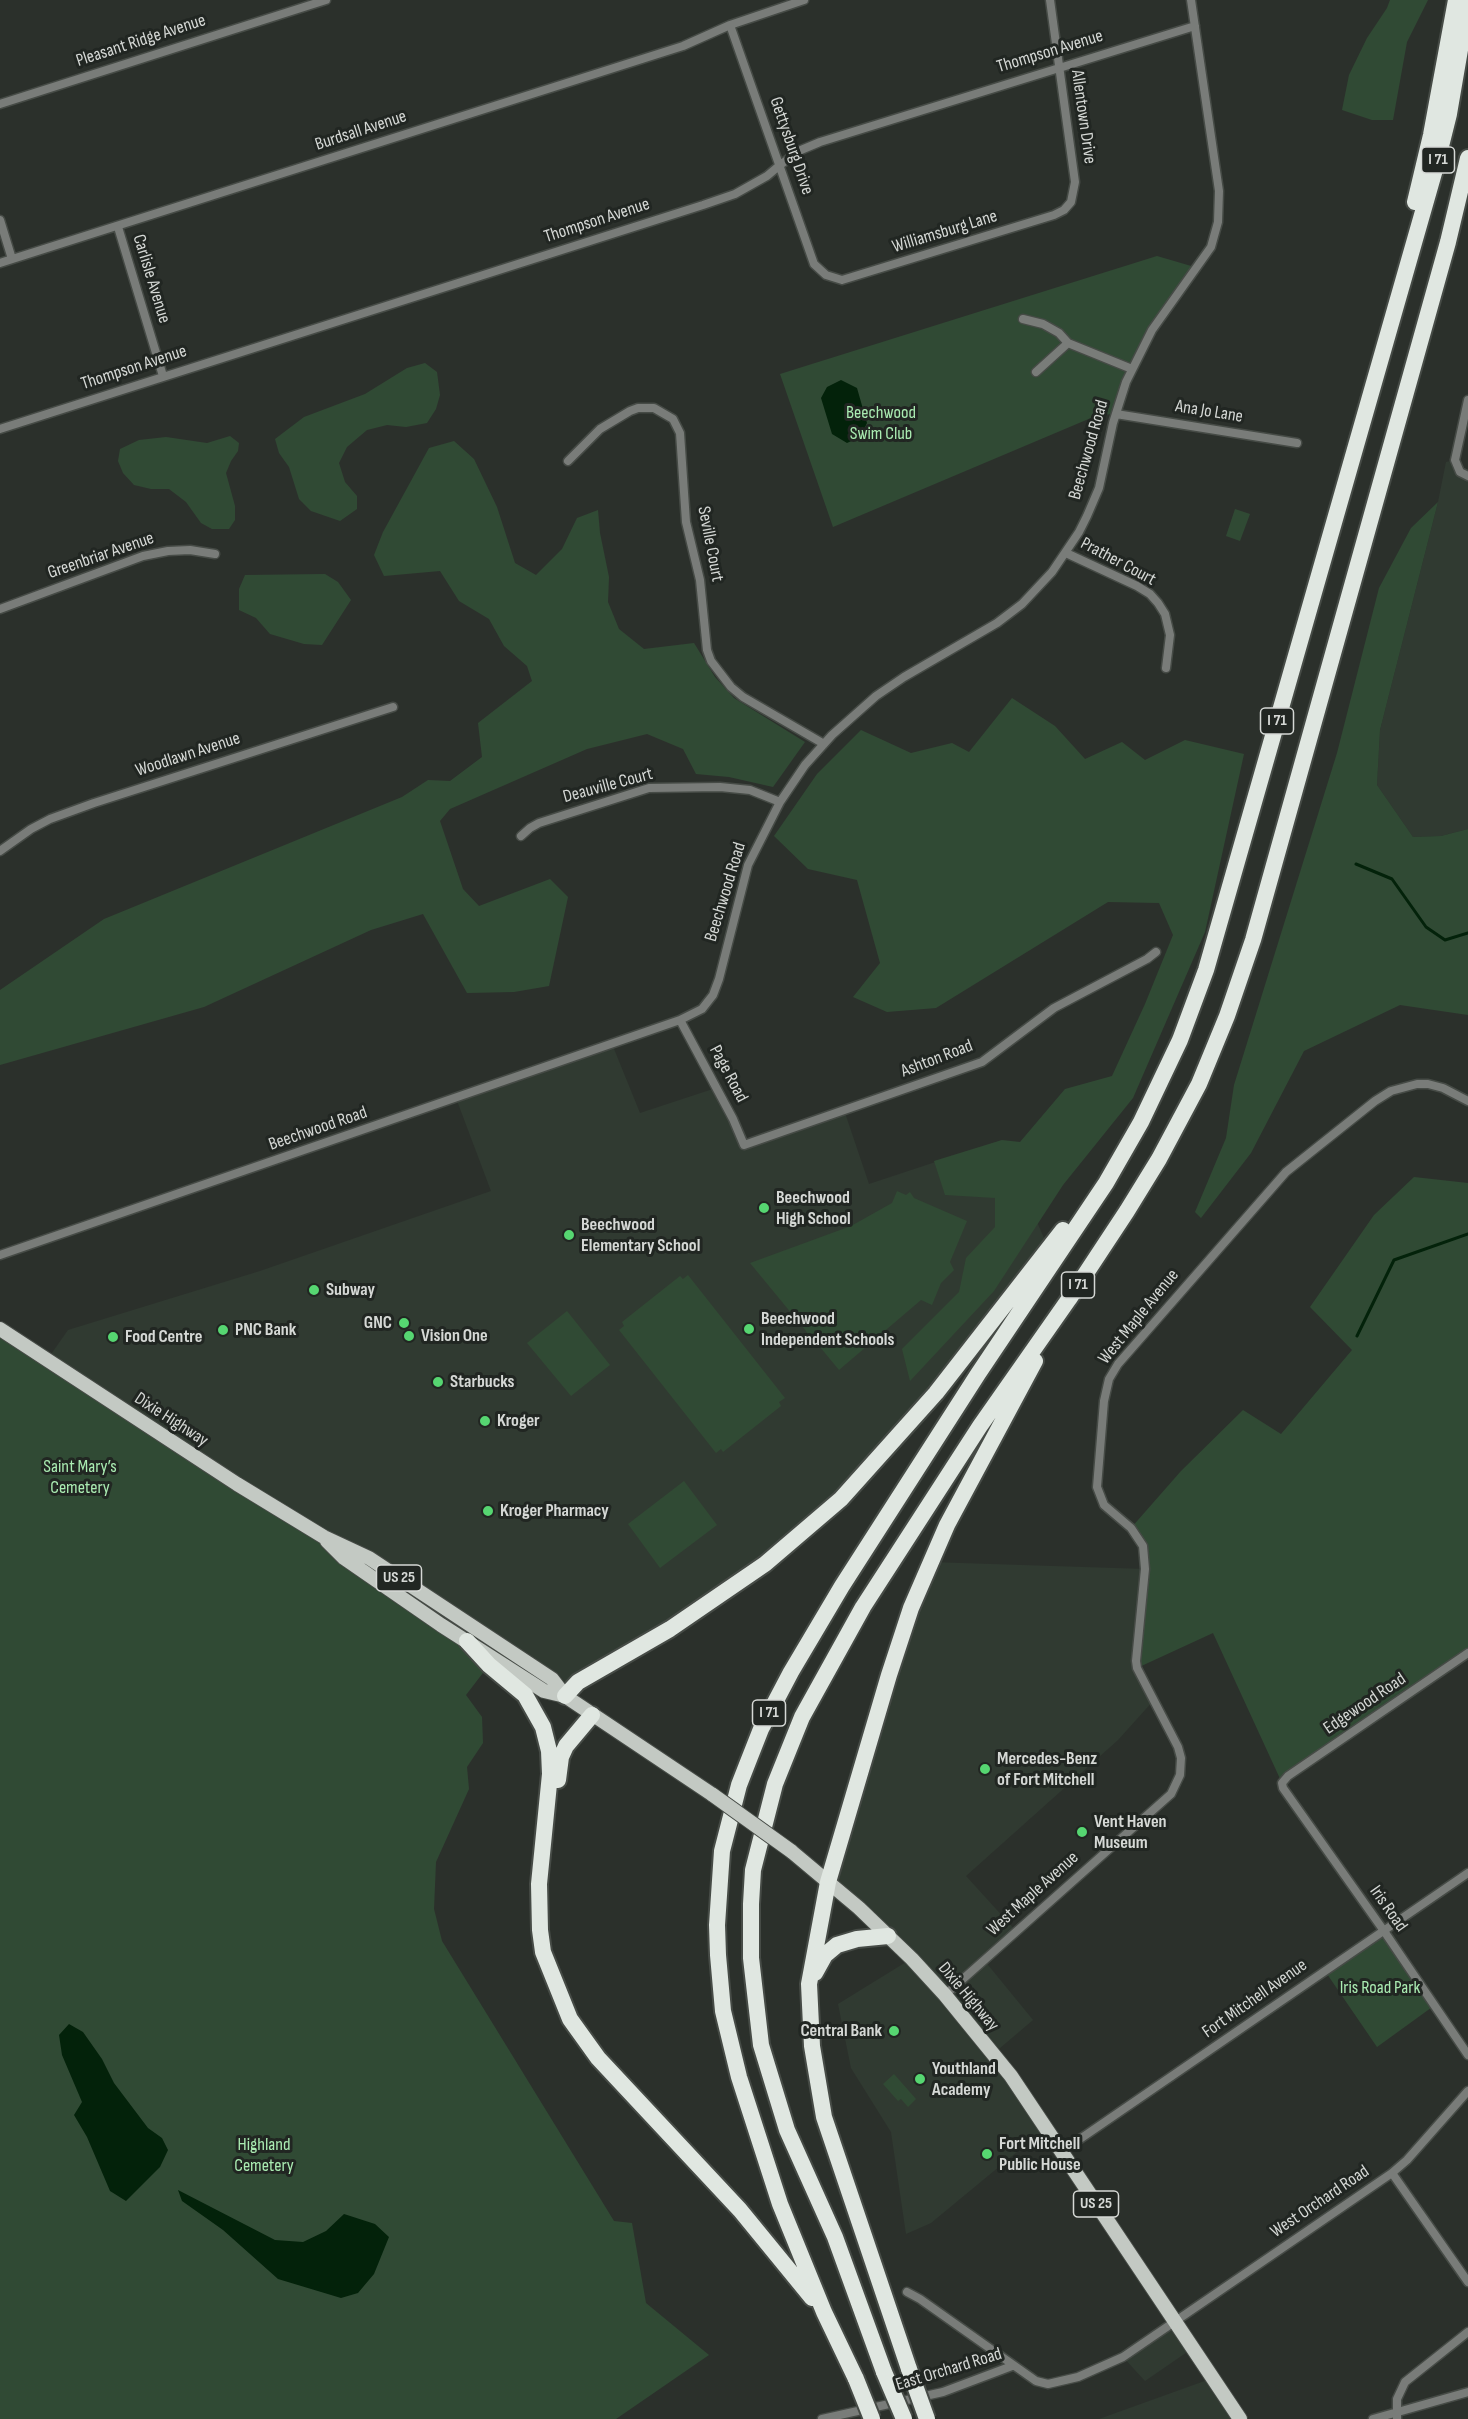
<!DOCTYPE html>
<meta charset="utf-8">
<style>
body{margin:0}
canvas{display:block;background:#2b302b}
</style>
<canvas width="1468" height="2419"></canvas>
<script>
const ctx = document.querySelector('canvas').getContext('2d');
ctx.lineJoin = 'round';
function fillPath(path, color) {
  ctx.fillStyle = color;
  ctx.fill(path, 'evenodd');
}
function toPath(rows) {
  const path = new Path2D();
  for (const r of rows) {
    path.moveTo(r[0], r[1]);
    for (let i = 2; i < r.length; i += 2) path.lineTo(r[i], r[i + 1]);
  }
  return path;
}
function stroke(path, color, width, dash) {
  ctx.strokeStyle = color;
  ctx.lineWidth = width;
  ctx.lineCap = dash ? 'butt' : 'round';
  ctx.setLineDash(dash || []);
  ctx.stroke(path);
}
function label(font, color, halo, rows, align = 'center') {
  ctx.font = font + ' "Sofia Sans Condensed",sans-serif';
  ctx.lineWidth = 6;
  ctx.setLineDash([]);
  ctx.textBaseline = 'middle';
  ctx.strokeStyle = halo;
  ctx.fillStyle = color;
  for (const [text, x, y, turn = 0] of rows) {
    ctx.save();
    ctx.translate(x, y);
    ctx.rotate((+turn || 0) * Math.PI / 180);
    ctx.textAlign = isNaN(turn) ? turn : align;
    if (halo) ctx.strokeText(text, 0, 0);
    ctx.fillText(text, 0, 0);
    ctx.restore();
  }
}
fillPath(toPath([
 [1455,460,1468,476,1468,829,1441,836,1413,837,1377,785,1380,730,1438,502,1446,462],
 [612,1044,640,1113,716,1088,744,1145,844,1110,869,1184,1002,1140,1049,1250,936,1393,765,1564,578,1682,544,1691,47,1360,68,1330,260,1271,491,1191,456,1098],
 [929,1562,1145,1569,1136,1661,1154,1700,1118,1740,966,1876,1016,1931,984,1960,1033,2020,993,2054,1046,2128,931,2223,906,2234,891,2132,851,2068,838,2004,911,1959,828,1882],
 [1175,2322,1193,2348,1145,2381,1123,2357],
 [1213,2378,1240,2419,1099,2419]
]), '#303a31');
fillPath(toPath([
 [1390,0,1428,0,1407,42,1393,120,1372,120,1342,110,1349,75,1367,38,1387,8],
 [1157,256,1198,268,1152,330,1116,414,1098,415,833,527,780,374],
 [425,363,437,372,440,395,436,409,427,423,406,427,387,425,367,430,347,447,339,463,345,482,357,496,357,509,340,521,311,511,299,499,289,467,279,453,275,439,304,417,365,394,407,368],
 [230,436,239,443,238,451,231,461,226,473,235,506,235,520,229,529,212,529,201,523,186,502,169,489,151,489,134,485,123,473,118,461,120,449,139,440,166,437,207,443],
 [454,441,474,459,497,507,515,563,536,575,562,549,577,518,598,510,600,533,609,577,608,602,619,629,644,649,694,643,715,677,734,698,805,742,773,787,729,777,696,774,683,749,647,734,587,749,450,809,440,821,463,889,479,906,550,879,568,897,549,986,514,992,467,993,423,914,371,930,204,1007,0,1065,0,990,104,919,402,797,428,780,450,781,482,757,478,723,532,681,527,666,504,646,489,619,459,601,440,571,384,576,374,555,383,532,429,448],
 [1438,502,1380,730,1377,785,1413,837,1441,836,1468,829,1468,1015,1400,1005,1304,1051,1251,1153,1201,1218,1195,1212,1226,1138,1234,1085,1337,753,1379,588,1411,528],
 [1235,509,1250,514,1240,541,1226,536],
 [325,574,338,582,351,600,322,645,304,644,270,634,256,618,239,610,239,589,245,575],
 [1012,698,1055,726,1085,759,1122,742,1145,760,1185,740,1244,754,1205,932,1133,1098,1063,1185,994,1291,910,1381,902,1349,959,1292,966,1258,995,1227,995,1198,945,1195,934,1161,1002,1140,1020,1142,1065,1089,1112,1076,1145,1004,1173,935,1159,903,1108,902,936,1008,887,1012,853,997,880,963,857,880,808,869,774,836,817,774,861,730,911,753,952,743,969,752],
 [1414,1177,1468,1183,1468,1653,1282,1783,1213,1633,1137,1668,1145,1554,1131,1528,1181,1471,1243,1410,1281,1434,1352,1350,1310,1307,1374,1215],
 [897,1191,906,1195,910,1192,914,1198,967,1221,950,1262,954,1270,941,1283,932,1305,921,1300,839,1370,820,1347,816,1348,806,1331,750,1263,851,1226,892,1203],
 [688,1275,785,1398,779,1402,781,1406,723,1452,721,1449,716,1453,619,1330,624,1326,622,1322,680,1276,683,1279],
 [567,1311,610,1365,571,1396,527,1343],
 [0,1329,324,1537,489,1665,466,1695,482,1717,483,1743,467,1767,469,1789,436,1862,434,1909,442,1941,614,2221,632,2223,646,2303,709,2355,616,2419,0,2419],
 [684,1481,717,1525,660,1568,628,1524],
 [1384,1931,1435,2005,1377,2047,1325,1971],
 [894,2074,916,2099,908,2107,901,2099,898,2101,883,2084]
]), '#304a34');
fillPath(toPath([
 [841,380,857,388,867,423,860,437,847,443,832,434,821,398,827,387],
 [69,2024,83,2032,102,2059,114,2083,148,2128,162,2138,168,2150,160,2167,126,2201,110,2191,87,2137,74,2115,82,2102,62,2055,59,2035],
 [178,2190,275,2240,303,2242,326,2231,344,2214,375,2224,389,2237,374,2274,358,2293,341,2298,278,2279,223,2230,182,2201]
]), '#03220a');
stroke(toPath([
 [1356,864,1392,879,1426,927,1445,940,1468,933],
 [1357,1336,1394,1260,1468,1234]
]), '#03220a', 3);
const minor = toPath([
 [730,25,814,264,826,275,842,280,1054,215,1064,210,1071,202,1075,182,1050,0],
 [0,104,326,0],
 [0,220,12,259],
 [118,227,163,376],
 [0,263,683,46,730,25,804,0],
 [1023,319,1043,324,1059,333,1068,343],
 [1036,372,1068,343,1132,369],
 [1468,400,1455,460,1460,472,1468,476],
 [1116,414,1297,443],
 [0,429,703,205,735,194,767,176,780,165,801,150,820,142,1195,26],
 [568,461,600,429,630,411,638,408,654,408,673,419,680,433,686,522,700,580,707,650,711,661,731,687,743,697,824,744],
 [1066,553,1137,586,1150,594,1158,603,1165,614,1170,635,1166,668],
 [0,609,143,556,168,551,190,550,215,554],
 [521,836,530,828,539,823,649,788,720,787,750,790,780,802],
 [0,851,31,829,50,819,94,803,393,707],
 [680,1020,733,1119,744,1145,982,1062,1054,1008,1147,959,1156,952],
 [0,1255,680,1020,702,1009,713,995,719,979,748,865,780,802,805,765,832,735,876,696,904,677,997,623,1022,604,1052,572,1079,532,1087,516,1099,488,1113,423,1126,382,1152,330,1211,247,1218,222,1219,191,1191,0],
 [1468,1653,1288,1776,1282,1783,1283,1788,1384,1931,1468,2055],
 [945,1995,1171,1794,1180,1775,1181,1758,1178,1747,1137,1668,1136,1661,1145,1569,1143,1546,1131,1528,1104,1505,1097,1487,1104,1401,1109,1379,1118,1364,1286,1172,1375,1101,1391,1091,1417,1084,1428,1084,1443,1088,1468,1101],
 [1061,2152,1468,1873],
 [1392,2173,1468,2282],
 [907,2292,920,2299,1036,2381,1048,2384,1078,2377,1123,2357,1392,2173,1407,2160,1468,2091],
 [822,2419,943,2392,1012,2366],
 [1373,2419,1468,2392],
 [1397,2419,1397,2399,1405,2382,1468,2332]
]);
const primary = toPath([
 [0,1329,237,1484,324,1537,369,1558,552,1679,565,1696,713,1795],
 [327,1541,344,1558,441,1625,544,1691,565,1696],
 [791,1851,859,1908,912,1959,945,1995,1011,2076,1240,2419]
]);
const motorway = toPath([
 [1415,202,1431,135,1456,0],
 [467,1641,489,1665,525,1695,543,1727,549,1751,550,1774,539,1884,540,1930,543,1952,570,2019,598,2058,740,2210,812,2298],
 [565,1696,578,1682,670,1629,765,1564,841,1499,936,1393,1063,1230],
 [558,1780,561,1757,566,1746,592,1715],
 [815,1973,825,1955,837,1945,857,1939,888,1936],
 [909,2369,824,2117,812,2046,809,1984,828,1882,889,1675,911,1608,947,1525,1035,1361],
 [884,2372,835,2237,787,2130,761,2045,751,1958,751,1904,753,1870,775,1784,802,1717,863,1607,980,1426,1069,1299,1127,1211,1159,1159,1199,1084,1227,1016,1253,940,1448,242,1468,158],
 [856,2379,824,2312,780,2204,739,2077,723,2011,718,1955,717,1925,722,1851,739,1785,748,1762,761,1729,791,1672,842,1586,978,1374,1106,1183,1141,1122,1180,1040,1206,970,1436,166,1449,114,1468,3]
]);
stroke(minor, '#464b46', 11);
stroke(primary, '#464b46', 16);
stroke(motorway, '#464b46', 20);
stroke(minor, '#797c79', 8);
stroke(primary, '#c3c9c3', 14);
stroke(motorway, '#e0e7e1', 16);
const primaryBridge = toPath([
 [713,1795,791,1851]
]);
const motorwayBridge = toPath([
 [909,2369,927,2419],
 [884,2372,904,2419],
 [856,2379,872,2419]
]);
stroke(primaryBridge, '#464b46', 16, []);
stroke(motorwayBridge, '#464b46', 20, []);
stroke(primaryBridge, '#c3c9c3', 14);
stroke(motorwayBridge, '#e0e7e1', 16);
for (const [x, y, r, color] of [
 [764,1208,6,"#56d671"],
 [569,1235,6,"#56d671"],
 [314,1290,6,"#56d671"],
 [404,1323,6,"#56d671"],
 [749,1329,6,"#56d671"],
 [223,1330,6,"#56d671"],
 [409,1336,6,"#56d671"],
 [113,1337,6,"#56d671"],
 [438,1382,6,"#56d671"],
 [485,1421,6,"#56d671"],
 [488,1511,6,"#56d671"],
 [985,1769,6,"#56d671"],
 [1082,1832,6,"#56d671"],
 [894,2031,6,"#56d671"],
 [920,2079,6,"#56d671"],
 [987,2154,6,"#56d671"]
]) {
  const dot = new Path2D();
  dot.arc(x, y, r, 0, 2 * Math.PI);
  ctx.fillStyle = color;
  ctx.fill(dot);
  stroke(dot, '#212622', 2);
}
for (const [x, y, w] of [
 [1438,160,33],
 [1277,721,33],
 [1078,1285,33],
 [399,1578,45],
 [769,1713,33],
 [1096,2204,45]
]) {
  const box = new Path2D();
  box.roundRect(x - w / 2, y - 13, w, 26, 4.5);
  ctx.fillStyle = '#212622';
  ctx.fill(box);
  stroke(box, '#d5d8d5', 1.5);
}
label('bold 16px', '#d5d8d5', null, [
 ["I 71",1438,160],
 ["I 71",1277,721],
 ["I 71",1078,1285],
 ["US 25",399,1578],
 ["I 71",769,1713],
 ["US 25",1096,2204]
]);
label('18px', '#d5d8d5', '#212622', [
 ["Pleasant Ridge Avenue",141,41,-18],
 ["Thompson Avenue",1050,52,-17],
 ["Allentown Drive",1083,117,82],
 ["Burdsall Avenue",361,131,-18],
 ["Gettysburg Drive",791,146,71],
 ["Thompson Avenue",597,221,-18],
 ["Williamsburg Lane",945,232,-17],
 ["Carlisle Avenue",151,279,73],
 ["Thompson Avenue",134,368,-18],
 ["Ana Jo Lane",1209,412,9],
 ["Beechwood Road",1089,450,-74],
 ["Seville Court",710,544,79],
 ["Greenbriar Avenue",101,556,-19],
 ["Prather Court",1118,562,28],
 ["Woodlawn Avenue",188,755,-18],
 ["Deauville Court",608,786,-15],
 ["Beechwood Road",726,892,-73],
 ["Ashton Road",937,1059,-21],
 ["Page Road",728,1074,62],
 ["Beechwood Road",318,1129,-19],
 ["West Maple Avenue",1139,1317,-51],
 ["Dixie Highway",171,1420,33],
 ["Edgewood Road",1365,1704,-34],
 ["West Maple Avenue",1033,1894,-42],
 ["Iris Road",1388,1909,55],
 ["Dixie Highway",968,1997,50],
 ["Fort Mitchell Avenue",1255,1999,-35],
 ["West Orchard Road",1320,2202,-34],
 ["East Orchard Road",949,2370,-17]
]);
label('18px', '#aaecb2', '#212622', [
 ["Beechwood",881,413],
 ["Swim Club",881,434],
 ["Saint Mary’s",80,1467],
 ["Cemetery",80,1488],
 ["Iris Road Park",1380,1988],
 ["Highland",264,2145],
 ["Cemetery",264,2166]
]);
label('bold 18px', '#d5d8d5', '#212622', [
 ["Beechwood",776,1198],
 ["High School",776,1219],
 ["Beechwood",581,1225],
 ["Elementary School",581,1246],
 ["Subway",326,1290],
 ["Beechwood",761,1319],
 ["Independent Schools",761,1340],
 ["GNC",392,1323,"right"],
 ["PNC Bank",235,1330],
 ["Vision One",421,1336],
 ["Food Centre",125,1337],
 ["Starbucks",450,1382],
 ["Kroger",497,1421],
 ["Kroger Pharmacy",500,1511],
 ["Mercedes-Benz",997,1759],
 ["of Fort Mitchell",997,1780],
 ["Vent Haven",1094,1822],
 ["Museum",1094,1843],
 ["Central Bank",882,2031,"right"],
 ["Youthland",932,2069],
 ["Academy",932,2090],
 ["Fort Mitchell",999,2144],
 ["Public House",999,2165]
], 'left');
</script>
